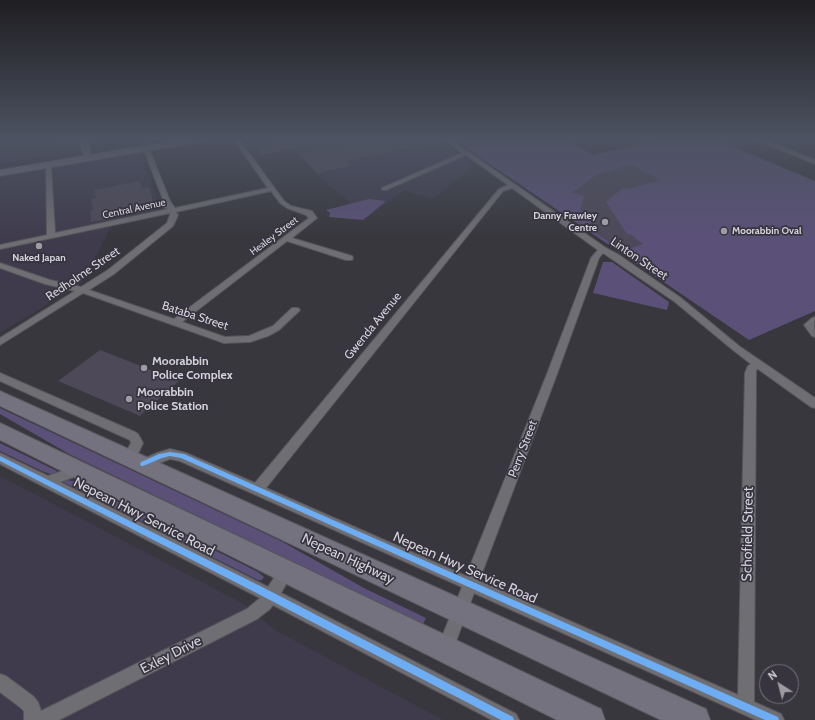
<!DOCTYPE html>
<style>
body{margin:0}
#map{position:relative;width:815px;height:720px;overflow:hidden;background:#38373d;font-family:Cabin,sans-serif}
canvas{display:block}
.north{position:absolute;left:759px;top:664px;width:40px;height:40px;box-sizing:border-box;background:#373440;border:1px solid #76737e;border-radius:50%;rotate:324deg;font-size:11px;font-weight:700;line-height:16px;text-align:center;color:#d4d2da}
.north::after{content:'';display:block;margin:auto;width:14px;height:18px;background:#9d9ca3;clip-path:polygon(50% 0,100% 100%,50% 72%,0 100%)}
</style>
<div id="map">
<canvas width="815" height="720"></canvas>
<div class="north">N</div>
</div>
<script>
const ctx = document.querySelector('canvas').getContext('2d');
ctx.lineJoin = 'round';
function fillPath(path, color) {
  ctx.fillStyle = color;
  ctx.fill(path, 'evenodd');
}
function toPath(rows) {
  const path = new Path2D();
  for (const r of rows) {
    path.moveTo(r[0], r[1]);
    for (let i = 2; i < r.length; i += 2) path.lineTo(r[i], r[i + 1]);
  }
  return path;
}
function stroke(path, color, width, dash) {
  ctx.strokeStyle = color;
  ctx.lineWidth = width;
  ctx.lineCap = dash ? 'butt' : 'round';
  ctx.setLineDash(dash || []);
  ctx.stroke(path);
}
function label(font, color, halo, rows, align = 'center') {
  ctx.font = font + ' Cabin,sans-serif';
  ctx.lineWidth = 3.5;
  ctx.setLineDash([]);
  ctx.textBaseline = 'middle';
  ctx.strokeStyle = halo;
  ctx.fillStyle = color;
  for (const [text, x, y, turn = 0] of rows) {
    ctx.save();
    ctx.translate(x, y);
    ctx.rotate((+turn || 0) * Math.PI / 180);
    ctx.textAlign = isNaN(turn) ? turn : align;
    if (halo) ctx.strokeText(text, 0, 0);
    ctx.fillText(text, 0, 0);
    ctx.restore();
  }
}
fillPath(toPath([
 [296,139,438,139,474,165,434,199,404,191,367,217,316,174,294,150,305,148],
 [73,140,75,151,74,152,0,164,0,152],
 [140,152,160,208,157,210,115,219,82,283,0,333,0,177],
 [0,476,242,603,275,630,443,720,0,720]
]), '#3f3b4c');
fillPath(toPath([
 [453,139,564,139,593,155,662,139,714,139,815,181,815,311,749,340],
 [369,199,386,201,363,220,329,217,330,213,326,210],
 [603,262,612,262,669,302,667,310,593,293],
 [0,408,281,541,364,588,426,618,423,624,415,621,69,454,0,414],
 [0,443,57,471,53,475,42,471,0,451],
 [66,480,79,482,258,572,264,577,262,580,258,580,63,482]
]), '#5b5178');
fillPath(toPath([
 [270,139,292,139,301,148,261,155,256,147,274,144],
 [337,139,439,139,439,143,347,161,351,166,317,173,300,154,343,145],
 [630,164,661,180,627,189,623,188,606,202,627,234,630,234,643,244,623,251,597,234,584,211,580,211,584,196,572,193,599,173,601,174],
 [140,181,142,189,149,187,155,209,91,222,90,211,93,210,91,199,96,198,94,190],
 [100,350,179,381,140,416,58,381]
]), '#4d4958');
const street = toPath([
 [233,139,239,139,284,201,291,206,312,211,317,218,292,238,352,256,353,258,352,260,346,260,287,241,182,322,225,337,249,336,273,326,292,308,298,308,300,310,298,312,279,330,268,336,250,342,224,343,83,293,0,345,0,338,75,291,45,284,0,268,0,263,50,280,81,287,108,270,167,223,170,215,170,213,0,249,0,245,47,235,46,164,51,165,55,233,168,209,163,207,164,202,143,148,146,146,149,148,170,201,175,208,268,188,233,139],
 [271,191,280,203,287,208,306,215,309,218,174,319,89,290,114,274,173,226,178,215,176,212,271,191],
 [443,139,450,139,606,248,619,255,681,298,739,346,815,398,815,408,811,407,758,369,756,370,754,702,781,714,784,720,756,720,474,593,451,655,445,657,439,655,437,649,462,587,180,461,170,459,143,469,139,467,137,464,139,461,157,453,170,449,186,453,255,483,499,189,508,185,466,155,386,190,382,190,382,188,462,153,443,139],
 [512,188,598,250,591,258,547,374,466,576,266,488,503,191,512,188],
 [603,253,675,302,733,350,751,364,748,366,745,373,738,695,479,581,557,374,599,258,603,253],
 [754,139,762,139,815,160,815,164,754,139],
 [815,317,814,326,815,337,812,336,804,325,812,318,815,317],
 [0,373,135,432,138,434,143,443,137,456,133,461,129,463,125,461,123,458,131,443,130,440,0,381,0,373],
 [0,453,48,476,79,465,83,466,85,470,83,474,60,482,268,587,281,567,286,565,291,567,293,572,281,593,516,714,519,720,492,720,273,605,270,609,257,619,59,720,24,720,24,711,21,708,0,692,0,674,6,676,33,696,38,702,41,711,247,609,260,598,0,464,0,453]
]);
const secondary = toPath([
 [79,139,87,139,92,158,91,160,85,160,84,158,79,139]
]);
const highway = toPath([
 [182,139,205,139,200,142,0,176,0,170,182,139],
 [0,391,706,709,710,720,661,720,0,406,0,391],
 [0,423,601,709,605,720,557,720,0,440,0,423]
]);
stroke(street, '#57565b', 2);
stroke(secondary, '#57565b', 2);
stroke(highway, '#57565b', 2);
fillPath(street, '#6f6e73');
fillPath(secondary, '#716f77');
fillPath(highway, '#74727e');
fillPath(toPath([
 [170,452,184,454,778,717,779,720,765,720,181,458,170,456,162,458,143,466,141,466,140,464,141,462,159,454,170,452],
 [0,456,274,593,513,717,514,720,501,720,268,599,0,461,0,456]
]), '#6dadf4');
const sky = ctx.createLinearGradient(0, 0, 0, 240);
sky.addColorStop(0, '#1f1e22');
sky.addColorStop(0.58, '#4d5362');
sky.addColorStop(1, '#4d536200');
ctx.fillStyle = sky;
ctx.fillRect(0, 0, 815, 240);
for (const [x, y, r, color] of [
 [605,222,4,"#9d9ca3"],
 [724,231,4,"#9d9ca3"],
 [39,246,4,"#9d9ca3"],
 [144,368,4,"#9d9ca3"],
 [129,399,4,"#9d9ca3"]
]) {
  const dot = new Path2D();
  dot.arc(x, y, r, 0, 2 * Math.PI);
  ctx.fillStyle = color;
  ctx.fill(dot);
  stroke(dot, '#373440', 1.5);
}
label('10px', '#d4d2da', '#373440', [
 ["Central Avenue",134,209,-12],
 ["Healey Street",274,236,-37]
]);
label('bold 10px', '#d4d2da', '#373440', [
 ["Danny Frawley",597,216],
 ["Centre",597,228],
 ["Moorabbin Oval",732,231,"left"],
 ["Naked Japan",39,258,"center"]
], 'right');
label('12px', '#d4d2da', '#373440', [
 ["Linton Street",639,259,34],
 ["Redholme Street",83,274,-34],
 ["Bataba Street",195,316,18],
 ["Gwenda Avenue",373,326,-51],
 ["Perry Street",523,449,-69]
]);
label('bold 12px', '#d4d2da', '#373440', [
 ["Moorabbin",152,361],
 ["Police Complex",152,375],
 ["Moorabbin",137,392],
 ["Police Station",137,406]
], 'left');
label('14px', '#d4d2da', '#373440', [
 ["Nepean Hwy Service Road",144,517,27],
 ["Schofield Street",748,534,-89],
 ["Nepean Highway",348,559,25],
 ["Nepean Hwy Service Road",465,568,24],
 ["Exley Drive",171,655,-27]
]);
</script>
